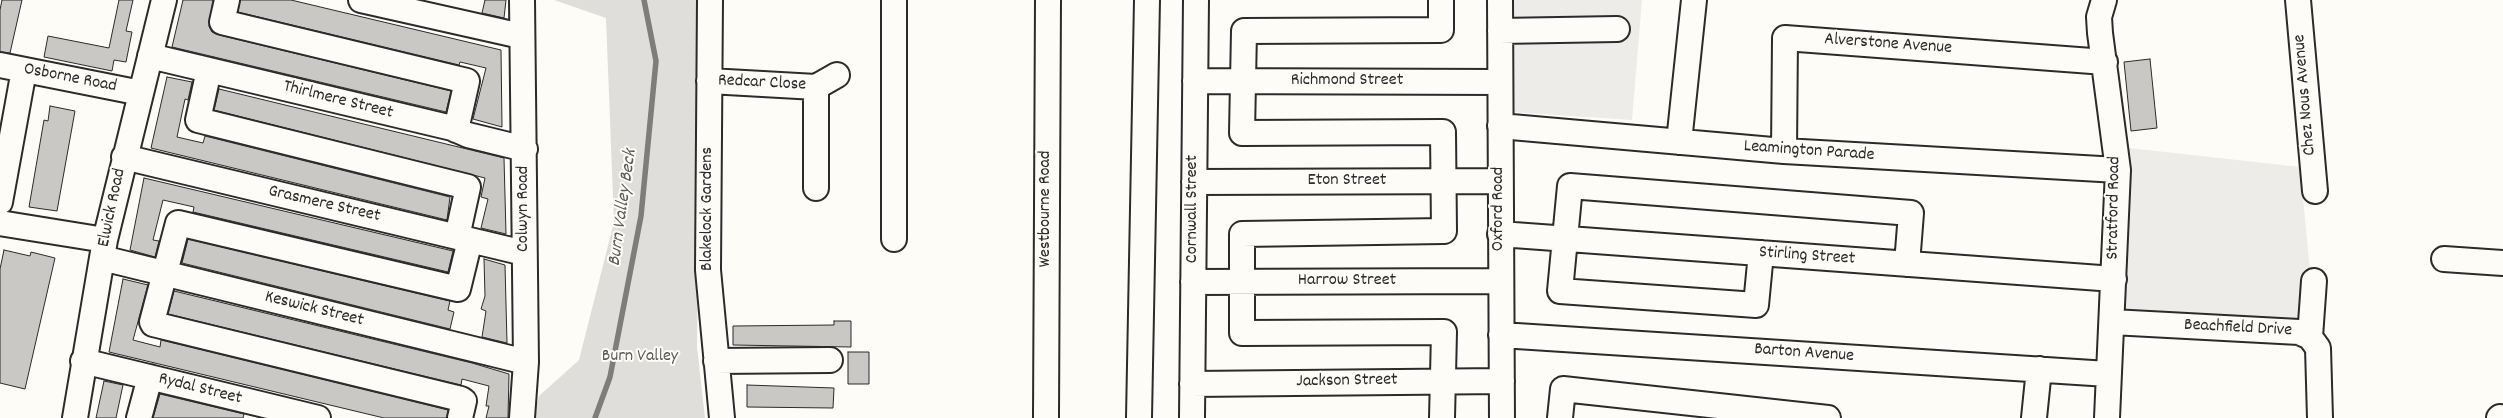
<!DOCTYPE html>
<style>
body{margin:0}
canvas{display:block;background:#fdfcf7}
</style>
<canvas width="2503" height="418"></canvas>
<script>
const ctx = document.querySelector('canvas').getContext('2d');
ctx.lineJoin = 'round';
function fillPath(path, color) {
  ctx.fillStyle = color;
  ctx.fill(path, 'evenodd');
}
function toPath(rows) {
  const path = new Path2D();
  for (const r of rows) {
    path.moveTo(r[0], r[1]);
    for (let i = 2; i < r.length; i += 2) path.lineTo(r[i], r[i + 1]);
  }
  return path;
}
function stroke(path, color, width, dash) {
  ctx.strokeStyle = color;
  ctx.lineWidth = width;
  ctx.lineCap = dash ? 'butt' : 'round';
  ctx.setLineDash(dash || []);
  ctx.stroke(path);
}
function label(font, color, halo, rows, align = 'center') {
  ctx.font = font + ' Dekko,sans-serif';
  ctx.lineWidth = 4;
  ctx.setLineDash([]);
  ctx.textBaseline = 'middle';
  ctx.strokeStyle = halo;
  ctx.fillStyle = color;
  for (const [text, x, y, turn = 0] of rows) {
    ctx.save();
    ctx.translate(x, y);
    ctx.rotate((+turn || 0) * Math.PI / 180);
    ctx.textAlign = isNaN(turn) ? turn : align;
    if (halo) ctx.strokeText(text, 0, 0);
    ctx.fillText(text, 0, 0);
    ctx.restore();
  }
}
fillPath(toPath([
 [1509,0,1642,0,1632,120,1511,112],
 [2129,148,2300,167,2315,323,2120,310]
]), '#edece8');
fillPath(toPath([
 [554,0,701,0,697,347,705,418,533,418,539,396,579,360,614,222,606,18]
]), '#dfdeda');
stroke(toPath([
 [595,418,610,377,641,216,656,61,644,0]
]), '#7e7d7b', 5.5);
const building = toPath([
 [2,0,22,0,10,53,0,52,0,10,2,0],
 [119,0,133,0,126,31,132,32,126,62,114,60,112,71,44,57,48,36,109,48,119,0],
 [183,0,213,0,209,26,212,32,219,35,451,91,446,112,172,47,183,0],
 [240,0,291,0,501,50,502,127,473,119,486,68,460,62,459,65,238,12,240,0],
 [485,0,506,0,504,18,482,13,485,0],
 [2150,59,2157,128,2131,131,2124,62,2150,59],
 [167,77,192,82,188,100,185,99,177,137,203,143,205,136,450,197,447,220,151,148,167,77],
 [219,89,504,158,506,234,481,228,488,199,481,197,485,178,214,110,219,89],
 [50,106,75,111,57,211,29,207,44,120,48,121,50,106],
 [144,178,453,251,448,272,193,212,194,207,163,200,153,240,159,241,155,257,130,250,144,178],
 [188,239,450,301,448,310,454,312,450,329,182,263,188,239],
 [4,250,30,256,31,252,55,258,25,389,0,383,0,269,4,250],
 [484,259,505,265,507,343,482,337,486,311,481,309,485,296,484,259],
 [123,279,148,285,133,340,160,347,161,340,448,410,447,418,384,418,109,352,123,279],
 [174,291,472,363,509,374,508,418,486,418,489,406,486,406,489,386,462,379,461,385,168,314,174,291],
 [834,321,851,321,851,347,733,345,733,326,834,325,834,321],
 [848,352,869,352,869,384,848,384,848,352],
 [104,381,123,385,116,418,96,418,104,381],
 [747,385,834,388,833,408,747,407,747,385],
 [160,394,244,414,243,418,153,418,160,394]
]);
fillPath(building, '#c9c8c4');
stroke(building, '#2b2b2b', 1);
const minor = toPath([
 [227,0,222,22,467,81,456,130],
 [361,0,521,36],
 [710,0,708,270,722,418],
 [1441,0,1441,30,1244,31,1242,133,1443,132,1444,231,1242,234,1242,333,1444,332,1442,418],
 [1500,0,1502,418],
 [2104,0,2099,17,2100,33,2118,170,2107,418],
 [2298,0,2315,191],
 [1500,31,1617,29],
 [150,56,452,128,468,135,525,149],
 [0,65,141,93],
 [209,70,198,120,468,187,457,237],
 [709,81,816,87,837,75],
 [1195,81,1500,82],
 [1500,126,1784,151,2118,170],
 [1679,142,1694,0],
 [1784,151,1785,38,2105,62],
 [124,157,524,253],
 [1194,182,1500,181],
 [816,188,816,87],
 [0,202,24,70],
 [0,223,105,240],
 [1500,234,2114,279],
 [894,239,894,0],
 [1761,253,1756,305,1560,291,1570,186,1911,213,1907,264],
 [102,258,526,362],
 [2444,259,2503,263],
 [1193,282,1500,281],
 [2112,322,2299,332,2310,337,2318,348,2320,418],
 [1501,335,2108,374],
 [2310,337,2314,281],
 [83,361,318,418],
 [716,361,830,360],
 [1192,384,1502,381],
 [75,418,105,240,164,0],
 [139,418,150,377],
 [460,418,464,401,461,399,153,324,152,322,178,223,458,289,470,240],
 [522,418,526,362,522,0],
 [1046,418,1048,0],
 [1139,418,1147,0],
 [1192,418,1196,0],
 [1560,418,1563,389,1828,418],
 [2034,418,2039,369],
 [2499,418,2500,417]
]);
stroke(minor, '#2b2b2b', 28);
stroke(minor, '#fdfcf7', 24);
label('18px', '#2b2b2b', '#fdfcf7', [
 ["Alverstone Avenue",1888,45,4],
 ["Osborne Road",70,79,11],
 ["Richmond Street",1347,82],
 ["Redcar Close",762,84,3],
 ["Chez Nous Avenue",2306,95,-95],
 ["Thirlmere Street",338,101,14],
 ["Leamington Parade",1809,152,4],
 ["Eton Street",1347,182],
 ["Grasmere Street",324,205,13],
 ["Elwick Road",113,208,-78],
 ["Stratford Road",2115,208,-89],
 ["Colwyn Road",525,209,-90],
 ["Blakelock Gardens",709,209,-90],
 ["Westbourne Road",1047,209,-90],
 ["Cornwall Street",1194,209,-90],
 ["Oxford Road",1500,209,-90],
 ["Stirling Street",1807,257,4],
 ["Harrow Street",1347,282],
 ["Keswick Street",314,310,14],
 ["Beachfield Drive",2238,329,3],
 ["Barton Avenue",1804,354,4],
 ["Jackson Street",1347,382,-1],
 ["Rydal Street",200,390,14]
]);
label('18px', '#585857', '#fdfcf7', [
 ["Burn Valley",640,358]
]);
label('italic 19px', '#5b5b5a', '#fdfcf7', [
 ["Burn Valley Beck",624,208,-82]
]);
</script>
